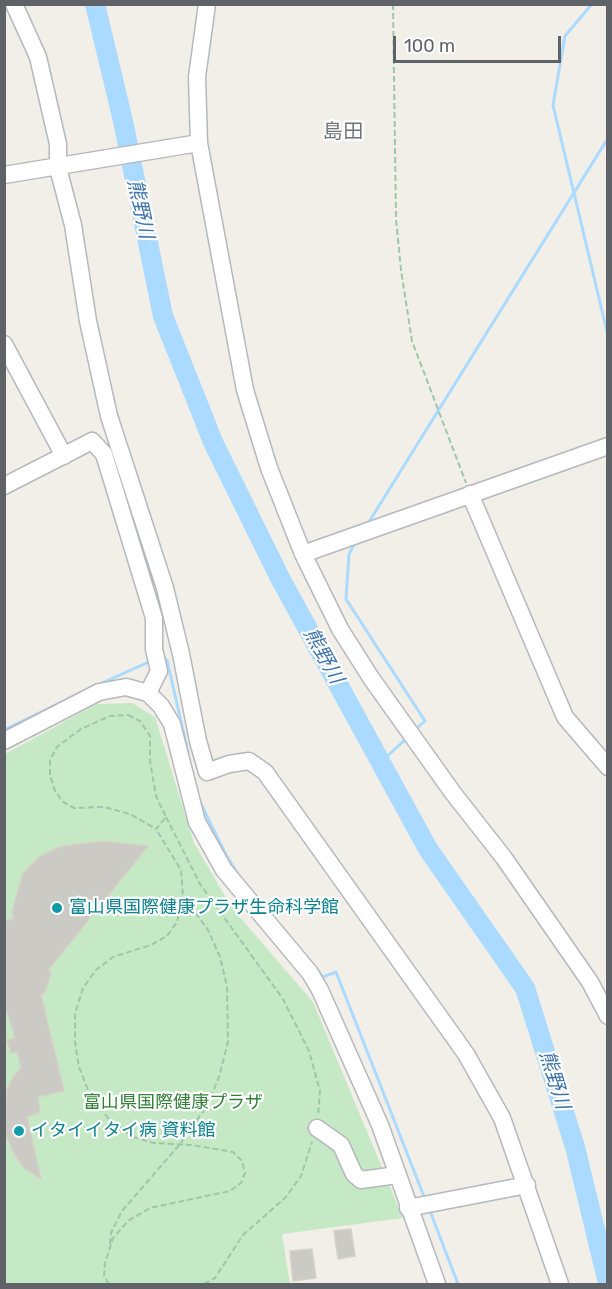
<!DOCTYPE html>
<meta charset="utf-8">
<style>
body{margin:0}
#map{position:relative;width:612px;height:1289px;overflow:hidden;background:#f1efe8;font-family:Rubik,sans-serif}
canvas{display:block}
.frame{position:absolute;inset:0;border:6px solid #5f6368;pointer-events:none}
.scale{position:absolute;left:393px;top:36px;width:168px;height:27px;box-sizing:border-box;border:3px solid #5f6368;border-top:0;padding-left:8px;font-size:18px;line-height:21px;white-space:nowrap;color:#5f6368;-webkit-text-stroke:4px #fff;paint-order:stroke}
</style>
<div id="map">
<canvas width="612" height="1289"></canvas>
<div class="frame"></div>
<div class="scale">100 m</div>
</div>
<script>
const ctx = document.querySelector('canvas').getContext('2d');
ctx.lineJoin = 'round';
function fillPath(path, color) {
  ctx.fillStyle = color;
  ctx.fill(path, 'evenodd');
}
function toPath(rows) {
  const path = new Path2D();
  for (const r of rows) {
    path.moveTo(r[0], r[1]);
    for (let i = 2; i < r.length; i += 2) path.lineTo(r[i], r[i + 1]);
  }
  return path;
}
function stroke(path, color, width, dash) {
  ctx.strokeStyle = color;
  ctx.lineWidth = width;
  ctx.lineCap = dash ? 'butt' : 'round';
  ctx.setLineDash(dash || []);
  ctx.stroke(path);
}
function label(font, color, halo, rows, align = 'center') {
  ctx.font = font + ' Rubik,"Noto Sans JP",sans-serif';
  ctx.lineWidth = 4.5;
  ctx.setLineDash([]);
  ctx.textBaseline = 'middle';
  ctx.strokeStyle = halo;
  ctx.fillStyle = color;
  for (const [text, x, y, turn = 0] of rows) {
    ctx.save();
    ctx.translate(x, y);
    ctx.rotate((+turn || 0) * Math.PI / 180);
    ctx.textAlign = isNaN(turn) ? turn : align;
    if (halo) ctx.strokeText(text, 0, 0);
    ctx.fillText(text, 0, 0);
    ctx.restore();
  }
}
fillPath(toPath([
 [132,703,155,717,194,843,232,908,313,1002,403,1218,282,1234,290,1284,5,1284,5,754,97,704]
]), '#c5e8c5');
stroke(toPath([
 [592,4,565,36,553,105,608,336],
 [367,525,608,138],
 [355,543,349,554,346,599,425,721,416,729],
 [163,659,167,660,188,752],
 [102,683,151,661],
 [4,730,64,701],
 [382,761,407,738],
 [200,802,226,855,239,876],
 [318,971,323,977,336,972,425,1199],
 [430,1211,458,1284]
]), '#aadaff', 3);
stroke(toPath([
 [95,4,123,121,163,316,198,404,213,442,280,578,428,849,525,988,575,1147,608,1283]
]), '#aadaff', 20);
const building = toPath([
 [104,841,148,846,49,969,51,973,45,992,41,995,64,1091,38,1097,40,1112,27,1117,41,1179,24,1168,13,1152,5,1131,7,1090,13,1077,21,1068,17,1052,11,1053,7,1040,15,1038,4,1002,4,921,14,919,12,912,23,873,40,856,62,846,104,841],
 [351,1229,355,1256,338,1259,334,1231,351,1229],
 [312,1249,316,1278,293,1281,290,1251,312,1249]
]);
fillPath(building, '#cccac5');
stroke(building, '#d6d1c6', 1.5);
const minor = toPath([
 [14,4,38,57,58,144,58,168,73,225,88,321,109,416,165,588,181,654,198,741,207,772,229,764,249,761,265,772,466,1054,502,1118,560,1284],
 [207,4,197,77,199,143,245,390,269,468,303,554,340,629,371,678,453,793,504,858,590,982,608,1016],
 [4,175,199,143],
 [4,344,64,456],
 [4,486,92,441,104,454,154,618,154,649,159,671,148,693],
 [470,494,565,717,608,767],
 [303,554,608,446],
 [4,741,99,692,126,687,148,693,161,706,172,724,197,822,224,870,310,973,320,990,380,1125,437,1284],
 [317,1128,341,1145,354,1174,361,1180,397,1175],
 [408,1208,527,1185]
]);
stroke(minor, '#b5b8bc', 19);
stroke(toPath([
 [393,4,396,219,401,270,412,341,466,483],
 [128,715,140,721,150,736,150,761,156,796,166,817,156,829,130,814,104,807,74,808,63,802,55,791,50,775,50,760,57,747,81,729,110,716,128,715],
 [166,817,200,884,283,999,309,1051,320,1091,318,1116],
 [110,1244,111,1233,122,1211,180,1144,207,1106,219,1077,228,1042,227,986,220,957,208,930,185,898],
 [109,1284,104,1276,105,1263,113,1238,128,1221,150,1208,230,1191,241,1183,245,1173,242,1161,233,1152,191,1145,154,1143,133,1137,108,1118,88,1090,79,1067,75,1042,75,1014,83,988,96,970,113,957,151,945,167,936,177,922,183,897,181,870,156,829],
 [204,1284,215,1278,243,1235,286,1197,301,1176,312,1142]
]), '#9cc7a9', 2, [6, 3]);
stroke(minor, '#fff', 16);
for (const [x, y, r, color] of [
 [57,908,6,"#0f9aa8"],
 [19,1131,6,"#0f9aa8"]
]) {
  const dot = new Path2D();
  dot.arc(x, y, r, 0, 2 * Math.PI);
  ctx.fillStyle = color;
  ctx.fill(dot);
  stroke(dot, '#fff', 2);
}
label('18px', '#0d838f', '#fff', [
 ["富山県国際健康プラザ生命科学館",69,908],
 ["イタイイタイ病 資料館",31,1131]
], 'left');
label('18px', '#348238', '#fff', [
 ["富山県国際健康プラザ",173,1103]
]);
label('20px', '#70757a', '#fff', [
 ["島田",343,132]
]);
label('italic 20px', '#4174aa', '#fff', [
 ["熊野川",140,209,78],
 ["熊野川",323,656,61],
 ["熊野川",554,1080,73]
]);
</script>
